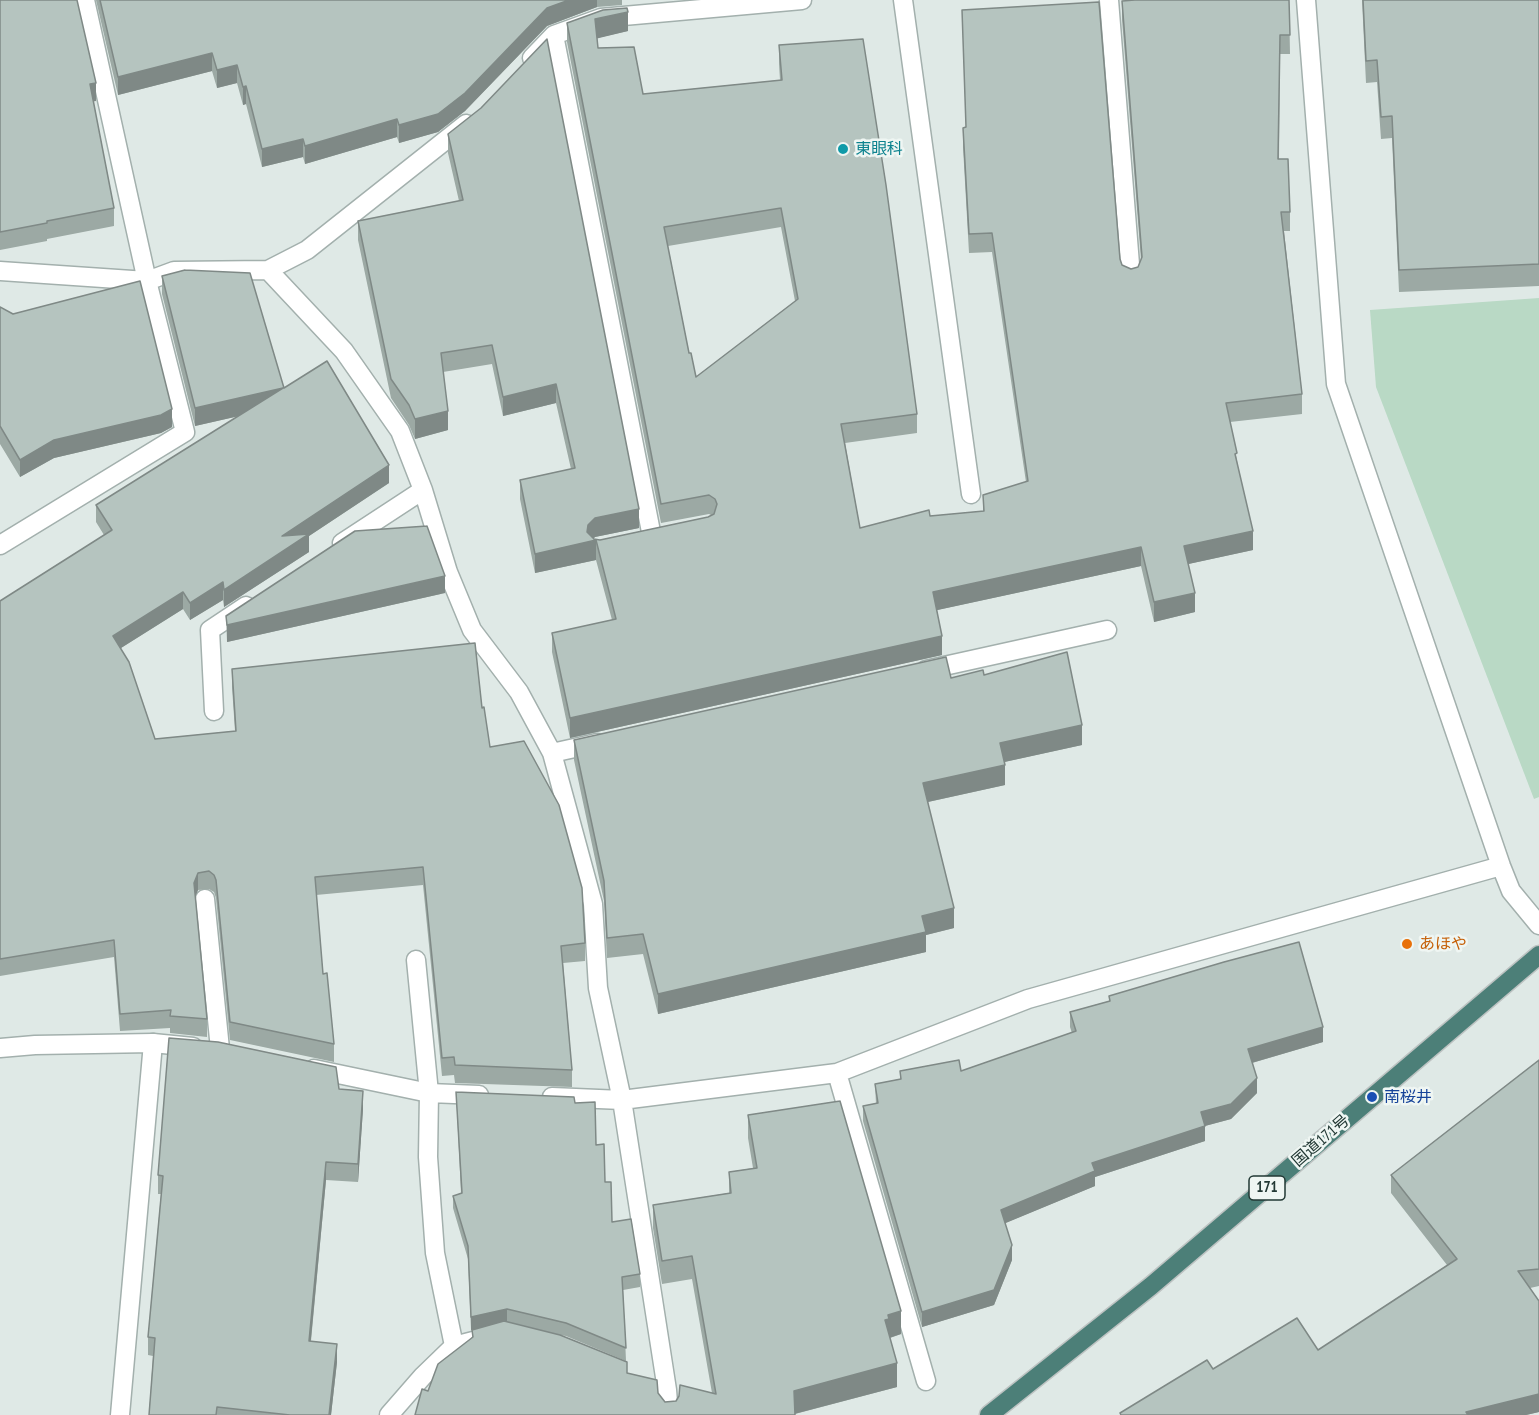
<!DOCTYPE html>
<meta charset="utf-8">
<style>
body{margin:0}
canvas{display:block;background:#dfe9e6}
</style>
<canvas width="1539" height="1415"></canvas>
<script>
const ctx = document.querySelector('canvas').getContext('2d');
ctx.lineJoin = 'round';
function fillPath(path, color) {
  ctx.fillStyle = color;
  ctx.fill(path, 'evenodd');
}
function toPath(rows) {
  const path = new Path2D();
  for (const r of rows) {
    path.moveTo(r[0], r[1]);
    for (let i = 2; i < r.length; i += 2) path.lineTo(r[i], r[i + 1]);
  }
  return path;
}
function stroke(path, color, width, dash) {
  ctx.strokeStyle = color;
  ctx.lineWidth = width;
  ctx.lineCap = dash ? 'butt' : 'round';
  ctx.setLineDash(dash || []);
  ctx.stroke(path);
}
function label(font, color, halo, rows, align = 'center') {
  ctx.font = font + ' "PT Sans Narrow","Noto Sans JP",sans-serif';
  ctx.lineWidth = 5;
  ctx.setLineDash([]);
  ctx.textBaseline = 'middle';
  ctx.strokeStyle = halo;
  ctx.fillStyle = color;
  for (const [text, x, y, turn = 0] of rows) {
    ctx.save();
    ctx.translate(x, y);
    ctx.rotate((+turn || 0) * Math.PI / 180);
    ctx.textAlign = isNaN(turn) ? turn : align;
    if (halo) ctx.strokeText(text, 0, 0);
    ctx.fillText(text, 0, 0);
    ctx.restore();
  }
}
fillPath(toPath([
 [1539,298,1539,797,1534,799,1376,387,1370,310]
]), '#b9d9c5');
const service = toPath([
 [416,960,429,1093],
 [120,1415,153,1043]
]);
const minor = toPath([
 [903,0,971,494],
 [1109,0,1131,277],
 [1306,0,1336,384,1501,866,1511,891,1539,925],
 [554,35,652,537],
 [532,58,554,35,601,18,802,0],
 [268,270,344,351,400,431,423,490,448,572,472,630,519,692,552,753,593,904,598,988,622,1100,667,1390,669,1415],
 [0,271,147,281,174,271,268,270,307,250,466,124],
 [342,543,423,490],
 [0,545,185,432,147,281,85,0],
 [926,670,1107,630],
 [214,711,210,630,246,606],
 [552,753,597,743],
 [205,899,220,1049],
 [0,1048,35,1045,153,1043,193,1047],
 [314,1069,429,1093,479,1095],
 [837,1073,926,1381],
 [429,1093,428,1157,435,1253,454,1346],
 [552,1097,622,1100,837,1073,1028,999,1501,866],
 [389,1415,423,1376,454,1346,485,1338]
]);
const trunk = toPath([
 [989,1415,1151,1286,1539,955]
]);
stroke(service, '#a3b0ad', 21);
stroke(minor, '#a3b0ad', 21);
stroke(trunk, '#bdc3c2', 21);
stroke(service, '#fff', 18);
stroke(minor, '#fff', 18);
stroke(trunk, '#4c7f78', 18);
fillPath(toPath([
 [0,0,96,101,93,101,114,208,114,226,47,239,47,241,0,250],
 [96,0,622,0,622,5,597,7,547,26,465,111,438,132,399,143,397,137,305,164,303,157,262,167,246,104,243,105,237,83,217,88,212,71,118,95],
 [1289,0,1290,54,1280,54,1279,159,1290,212,1290,231,1284,231,1302,394,1302,414,1230,422,1253,550,1188,564,1195,612,1154,622,1141,566,937,610,942,655,570,738,552,652,552,633,612,620,596,560,535,573,520,499,520,480,571,469,556,403,503,416,492,364,443,372,448,430,415,439,409,425,391,398,358,240,358,221,459,201,448,153,448,134,639,528,595,537,593,539,600,540,708,517,711,515,709,514,661,523,567,42,567,23,628,31,597,38,598,48,643,94,780,80,779,64,779,45,917,414,917,433,845,443,860,528,930,516,983,511,983,495,1026,482,992,252,969,253,963,147,963,128,966,127,962,10,1120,259,1122,265,1131,269,1138,267,1141,260,1122,20,1122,1],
 [781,227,795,301,696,377,689,353,668,246],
 [1362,0,1539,0,1539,286,1399,292,1392,138,1381,139,1377,82,1366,83],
 [162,276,389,483,309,536,309,552,224,607,223,600,190,620,183,609,121,648,155,739,235,731,232,687,232,669,482,708,490,747,585,943,585,961,563,963,572,1070,572,1087,455,1083,454,1075,442,1076,423,885,316,895,323,974,334,1044,334,1062,230,1040,216,898,214,892,209,889,198,890,195,897,207,1019,207,1037,170,1033,170,1028,120,1031,114,957,0,976,0,601,104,535,96,522,96,505,239,416,195,426,162,294],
 [0,307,172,427,161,433,54,458,20,477,0,444],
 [445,593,227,642,226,616],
 [984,675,1082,745,1004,762,1005,785,928,802,954,928,926,935,926,952,658,1014,643,954,607,958,604,901,574,760,574,740,951,678],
 [1109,996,1323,1042,1252,1063,1257,1093,1231,1119,1205,1126,1205,1141,1095,1177,1095,1186,1005,1223,1012,1260,994,1305,922,1327,863,1121,863,1106,876,1104,875,1084,900,1079,900,1071,961,1071,1072,1033,1070,1027,1070,1012,1109,1001],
 [1539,1060,1539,1286,1530,1288,1539,1301,1539,1412,1526,1415,1120,1415,1120,1413,1213,1369,1318,1350,1447,1265,1391,1193,1391,1175],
 [339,1089,363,1109,358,1182,326,1180,311,1341,337,1362,331,1415,149,1415,153,1356,148,1355,148,1337,161,1194,158,1194,158,1175],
 [456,1092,575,1103,596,1145,605,1182,612,1222,640,1274,640,1287,623,1290,626,1361,566,1336,560,1335,627,1373,658,1393,665,1402,676,1401,712,1393,692,1279,662,1284,653,1228,653,1205,729,1193,729,1172,753,1168,748,1138,748,1115,901,1334,890,1338,897,1387,795,1414,428,1391,472,1337,473,1330,471,1330,468,1259,453,1208,453,1196,461,1193]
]), '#9ca9a4');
fillPath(toPath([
 [569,0,597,0,597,7,547,26,465,111,438,132,399,143,399,125,547,8],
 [628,12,628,31,595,39,595,19],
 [212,53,212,71,118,95,118,77],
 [237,65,237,83,217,88,217,70],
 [96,83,96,101,90,102,90,84],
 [246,86,246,104,243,105,243,87],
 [397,119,397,137,305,164,305,146],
 [303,139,303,157,262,167,262,149],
 [556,384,556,403,503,416,503,397],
 [283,388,283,406,195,426,195,408],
 [172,409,172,427,161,433,54,458,20,477,20,460,54,440],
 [448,411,448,430,415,439,415,419],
 [389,465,389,483,309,536,309,552,224,607,224,590,282,536],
 [639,509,639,528,595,537,590,542,596,540,596,560,535,573,535,554,588,525,595,518],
 [1253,531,1253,550,1184,565,1184,546],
 [1141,547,1141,566,933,611,933,592],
 [445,576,445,593,227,642,227,625],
 [223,582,223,600,190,620,190,603],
 [183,592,183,609,113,653,113,636],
 [1195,593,1195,612,1154,622,1154,602],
 [942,636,942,655,570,738,570,718],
 [1082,725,1082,745,1000,763,1000,743],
 [1005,765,1005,785,923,803,923,783],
 [198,873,198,890,194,900,194,883],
 [954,908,954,928,926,935,926,952,658,1014,658,994,922,916],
 [1323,1027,1323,1042,1248,1064,1248,1049],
 [1257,1078,1257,1093,1231,1119,1201,1127,1201,1112],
 [363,1091,363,1109,358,1182,358,1164],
 [1205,1126,1205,1141,1095,1177,1095,1186,1001,1225,1001,1210,1092,1163],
 [326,1162,326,1180,309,1359,309,1341],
 [1012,1245,1012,1260,994,1305,922,1327,922,1312],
 [507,1309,507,1322,471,1330,471,1317],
 [901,1311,901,1334,889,1338,885,1320,888,1315],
 [337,1344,337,1362,331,1415,329,1415],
 [897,1363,897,1387,794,1414,794,1391],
 [1539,1394,1539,1412,1526,1415,1466,1415,1466,1412]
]), '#7f8986');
const building = toPath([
 [0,0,77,0,96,83,90,84,114,208,47,221,47,223,0,232,0,0],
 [100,0,569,0,547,8,465,93,438,114,399,125,397,119,305,146,303,139,262,149,246,86,243,87,237,65,217,70,212,53,118,77,100,0],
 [1135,0,1289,0,1290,35,1280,35,1278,159,1288,159,1290,212,1281,212,1302,394,1226,403,1237,453,1235,454,1253,531,1184,546,1195,593,1154,602,1141,547,933,592,942,636,570,718,552,633,616,619,596,540,535,554,520,480,575,468,556,384,503,397,492,345,441,353,448,411,415,419,409,405,391,379,358,221,463,200,448,134,481,108,547,39,639,509,595,518,588,525,587,532,594,539,600,540,708,517,714,514,717,504,715,499,709,495,661,504,567,23,603,10,627,8,628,12,595,19,598,48,634,47,643,94,782,80,779,45,863,39,886,185,917,414,841,424,860,528,929,510,930,516,984,511,983,495,1028,481,992,233,969,234,963,128,966,127,962,10,1099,2,1120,259,1122,265,1131,269,1138,267,1142,257,1122,1,1135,0],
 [781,208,798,299,696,377,691,353,689,353,664,227,781,208],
 [1363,0,1539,0,1539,264,1399,270,1392,116,1381,117,1377,60,1366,61,1363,0],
 [185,270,250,273,284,388,327,361,389,465,282,536,309,534,224,590,223,582,190,603,183,592,113,636,129,662,155,739,236,731,232,669,475,643,482,708,484,707,490,747,524,741,559,805,582,888,585,943,561,946,572,1070,455,1065,454,1057,442,1058,423,867,315,877,323,974,327,973,334,1044,230,1022,216,880,214,875,209,871,198,873,194,883,207,1019,170,1016,171,1010,120,1014,114,940,0,959,0,601,112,530,96,505,283,388,195,408,162,276,185,270],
 [140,281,172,409,161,415,54,440,20,460,0,426,0,307,13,314,140,281],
 [427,526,445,576,227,625,226,616,355,531,427,526],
 [1067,652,1082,725,1000,743,1005,765,923,783,954,908,922,916,926,932,658,994,643,934,607,938,604,881,574,740,946,657,951,678,983,670,984,675,1067,652],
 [1299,942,1323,1027,1248,1049,1257,1078,1231,1104,1201,1112,1205,1126,1092,1163,1095,1171,1001,1210,1012,1245,994,1290,922,1312,863,1106,878,1103,875,1084,901,1079,900,1071,959,1060,961,1071,1076,1031,1070,1012,1110,1001,1109,996,1224,962,1299,942],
 [169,1038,218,1042,336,1067,339,1089,363,1091,358,1164,326,1162,309,1341,337,1344,329,1415,290,1415,217,1407,216,1415,149,1415,155,1338,148,1337,163,1176,158,1175,169,1038],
 [1539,1060,1539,1269,1518,1271,1539,1301,1539,1394,1466,1412,1468,1415,1121,1415,1120,1413,1207,1360,1213,1369,1297,1318,1318,1350,1457,1259,1391,1175,1539,1060],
 [456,1092,574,1097,575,1103,595,1102,596,1145,604,1144,605,1182,611,1182,612,1222,631,1219,640,1274,622,1277,626,1348,566,1323,507,1309,471,1317,468,1246,453,1196,462,1193,456,1092],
 [840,1101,901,1311,888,1315,889,1319,885,1320,897,1363,794,1391,795,1415,415,1415,422,1389,428,1391,438,1364,473,1337,472,1330,504,1321,560,1335,627,1362,627,1373,657,1380,658,1393,665,1402,676,1401,679,1396,680,1385,716,1394,692,1256,662,1261,653,1205,731,1193,729,1172,757,1168,748,1115,840,1101]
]);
fillPath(building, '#b5c4bf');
stroke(building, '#7f8986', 1.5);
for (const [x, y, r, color] of [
 [843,149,6,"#0f9aa8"],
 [1407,944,6,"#e8710a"],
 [1372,1097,6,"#1a4fb4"]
]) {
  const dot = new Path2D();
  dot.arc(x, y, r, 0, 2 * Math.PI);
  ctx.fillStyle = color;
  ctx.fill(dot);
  stroke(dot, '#eff6f3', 2);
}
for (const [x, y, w] of [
 [1267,1188,36]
]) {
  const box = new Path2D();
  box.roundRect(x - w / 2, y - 12, w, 24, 4.5);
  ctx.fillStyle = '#eff6f3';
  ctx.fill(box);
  stroke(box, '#223834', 1.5);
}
label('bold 15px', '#223834', null, [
 ["171",1267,1188]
]);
label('16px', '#0d838f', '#eff6f3', [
 ["東眼科",855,149]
], 'left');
label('16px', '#c56008', '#eff6f3', [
 ["あほや",1419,944]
], 'left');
label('16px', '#164399', '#eff6f3', [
 ["南桜井",1384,1097]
], 'left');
label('16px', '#223834', '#eff6f3', [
 ["国道171号",1321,1141,-41]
]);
</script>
